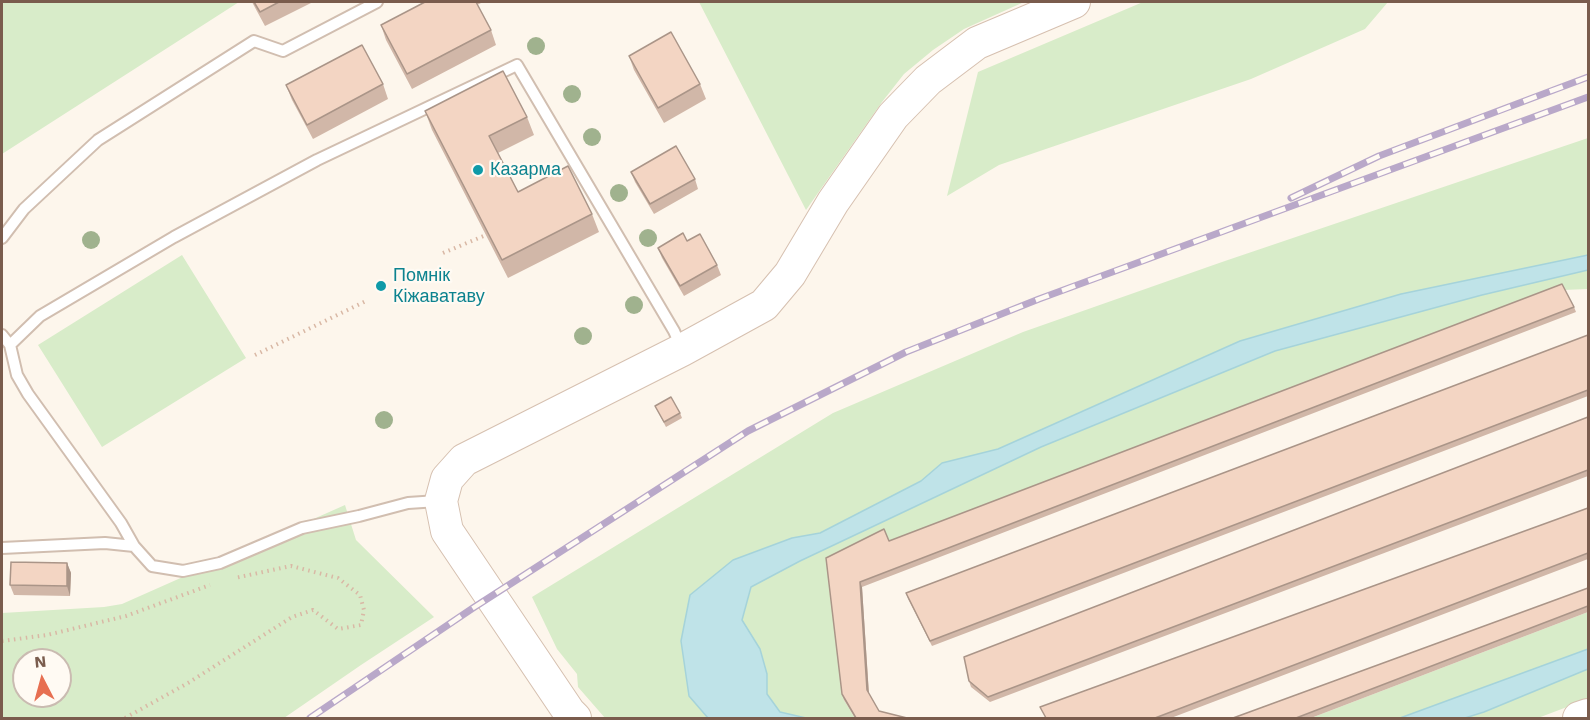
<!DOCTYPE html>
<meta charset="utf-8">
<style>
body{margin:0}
#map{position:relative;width:1590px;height:720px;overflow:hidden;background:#fdf6ec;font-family:"Work Sans",sans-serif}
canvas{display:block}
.frame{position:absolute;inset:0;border:3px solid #7a5c4d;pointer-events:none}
.north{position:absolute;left:12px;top:648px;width:60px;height:60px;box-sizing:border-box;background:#fffaf3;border:2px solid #cabbb1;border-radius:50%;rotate:354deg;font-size:16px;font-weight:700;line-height:24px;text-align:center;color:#7a5c4d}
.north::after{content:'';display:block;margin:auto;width:21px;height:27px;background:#e76f51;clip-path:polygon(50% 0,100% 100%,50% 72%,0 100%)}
</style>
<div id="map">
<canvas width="1590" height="720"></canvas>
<div class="frame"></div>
<div class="north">N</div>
</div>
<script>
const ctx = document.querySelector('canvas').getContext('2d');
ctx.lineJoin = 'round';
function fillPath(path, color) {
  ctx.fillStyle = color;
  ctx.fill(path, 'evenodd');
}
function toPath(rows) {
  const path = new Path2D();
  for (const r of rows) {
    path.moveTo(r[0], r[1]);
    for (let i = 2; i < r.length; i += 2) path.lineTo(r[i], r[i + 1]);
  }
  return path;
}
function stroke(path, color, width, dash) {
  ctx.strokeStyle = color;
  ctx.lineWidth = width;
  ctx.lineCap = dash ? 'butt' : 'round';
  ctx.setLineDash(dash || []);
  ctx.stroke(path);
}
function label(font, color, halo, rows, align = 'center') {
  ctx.font = font + ' "Work Sans",sans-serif';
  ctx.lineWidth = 4.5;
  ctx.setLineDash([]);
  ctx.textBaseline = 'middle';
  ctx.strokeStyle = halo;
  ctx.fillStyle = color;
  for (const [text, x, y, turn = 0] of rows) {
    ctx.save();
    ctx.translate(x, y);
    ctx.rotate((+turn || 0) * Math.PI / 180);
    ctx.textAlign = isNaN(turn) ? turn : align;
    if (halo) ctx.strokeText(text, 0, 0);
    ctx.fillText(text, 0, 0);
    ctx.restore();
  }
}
fillPath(toPath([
 [2,2,239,2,2,154],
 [699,2,1024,2,964,29,933,50,904,74,882,102,806,210],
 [1143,2,1388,2,1365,29,1251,79,999,165,947,196,978,72],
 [1588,138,1588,289,1563,290,891,546,828,564,844,700,855,718,605,718,578,687,577,674,557,649,532,597,833,413,1023,332,1222,262],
 [182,255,246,358,102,447,38,345],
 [345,505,356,540,434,617,361,665,284,718,2,718,2,613,104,607,122,604],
 [24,660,60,660,60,696,24,696],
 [1588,612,1588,699,1538,718,1311,718]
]), '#d8ecc9');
const water = toPath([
 [1588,255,1588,270,1482,295,1275,351,1041,447,800,561,751,587,742,620,760,649,767,674,767,694,780,712,806,718,708,718,689,696,681,641,690,595,733,560,792,538,820,533,921,481,942,463,998,449,1240,341,1401,294,1588,255],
 [1588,649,1588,669,1484,712,1465,718,1400,718,1588,649]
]);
fillPath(water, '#bfe3e8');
stroke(water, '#a5d3da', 1.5);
const service = toPath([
 [2,238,24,209,98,140,254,41,283,51,377,2],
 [2,335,10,345],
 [438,501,408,503,359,516,302,528,220,563,183,571,152,566,134,546,121,523,28,394,17,375,10,345,40,316,174,237,317,160,517,65,674,331,682,349],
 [2,548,105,543,134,546]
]);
const secondary = toPath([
 [575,718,569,712,447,531,441,501,447,479,464,460,682,350,764,305,790,274,833,202,893,116,928,80,977,43,1074,2],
 [1579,718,1588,715]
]);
stroke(service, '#d1beb0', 14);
stroke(secondary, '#d6c0b0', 34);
stroke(toPath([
 [443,253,486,235],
 [255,355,368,300],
 [2,641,47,635,126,616,210,585],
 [125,718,188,683,292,617,313,610,338,629,361,625,364,610,360,595,338,578,291,566,235,578]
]), '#d9b8a5', 4, [1.5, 4.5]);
stroke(service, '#fff', 10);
stroke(secondary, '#fff', 32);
const rail = toPath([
 [1291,198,1379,156,1588,77],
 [310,718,473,608,748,431,906,352,1039,299,1588,97]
]);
stroke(rail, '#b9a8c9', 7);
stroke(rail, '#fffaf3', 4.5, [14]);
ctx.fillStyle = '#a0b28e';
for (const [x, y] of [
 [536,46],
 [572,94],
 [592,137],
 [619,193],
 [648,238],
 [91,240],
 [634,305],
 [583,336],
 [384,420]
]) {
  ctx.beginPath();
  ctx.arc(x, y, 9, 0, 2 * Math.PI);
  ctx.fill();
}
fillPath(toPath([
 [252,2,313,2,265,26],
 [425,2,483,2,477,5,491,30,496,45,412,89,386,40,381,25],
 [629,56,700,84,706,99,664,123,634,70],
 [383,84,388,99,313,139,292,100,286,85],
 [425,111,527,117,534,135,498,153,518,192,592,214,599,232,508,278,432,130],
 [631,172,695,179,698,189,654,214,635,182],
 [687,241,717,265,721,275,684,296,662,258,658,248],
 [1574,307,1576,312,862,587,869,694,879,711,907,718,855,718,844,700,842,694,826,558,889,541],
 [1588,335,1588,396,932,646,908,599,906,593],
 [655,406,680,413,682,418,666,427],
 [1588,417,1588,476,990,702,971,687,969,681],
 [1588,508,1588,559,1171,718,1045,718],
 [67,563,71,573,70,596,14,595,10,585],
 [1588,588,1588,612,1311,718,1233,718]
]), '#d1b7a8');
fillPath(toPath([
 [67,563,71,573,70,596,67,586],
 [860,582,862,587,869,696,867,690]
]), '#aa9588');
const building = toPath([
 [254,2,279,2,260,12,254,2],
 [425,2,476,2,491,30,407,74,381,25,425,2],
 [671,32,700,84,658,108,629,56,671,32],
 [362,45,383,84,307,125,286,85,362,45],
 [503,71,527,117,489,136,518,192,568,166,592,214,502,260,425,111,503,71],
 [676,146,695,179,650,204,631,172,676,146],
 [683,233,687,241,700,234,717,265,680,286,658,248,683,233],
 [1562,284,1574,307,860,582,867,690,879,711,907,718,856,718,842,694,826,558,884,529,889,541,1562,284],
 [1588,335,1588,390,930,641,906,593,1588,335],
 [671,397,680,413,664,422,655,406,671,397],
 [1588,417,1588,470,988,697,969,681,964,657,1588,417],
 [1588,508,1588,553,1155,718,1046,718,1040,707,1588,508],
 [11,562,67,563,67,586,10,585,11,562],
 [1588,588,1588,606,1296,718,1233,718,1588,588]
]);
fillPath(building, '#f3d5c3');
stroke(building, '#aa9588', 1.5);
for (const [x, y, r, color] of [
 [478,170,6,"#0f9aa8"],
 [381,286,6,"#0f9aa8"]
]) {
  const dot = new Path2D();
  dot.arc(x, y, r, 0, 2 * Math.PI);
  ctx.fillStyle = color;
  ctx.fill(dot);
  stroke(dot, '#fffaf3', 2);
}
label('18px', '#0d838f', '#fffaf3', [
 ["Казарма",490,170],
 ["Помнік",393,276],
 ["Кіжаватаву",393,297]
], 'left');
</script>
